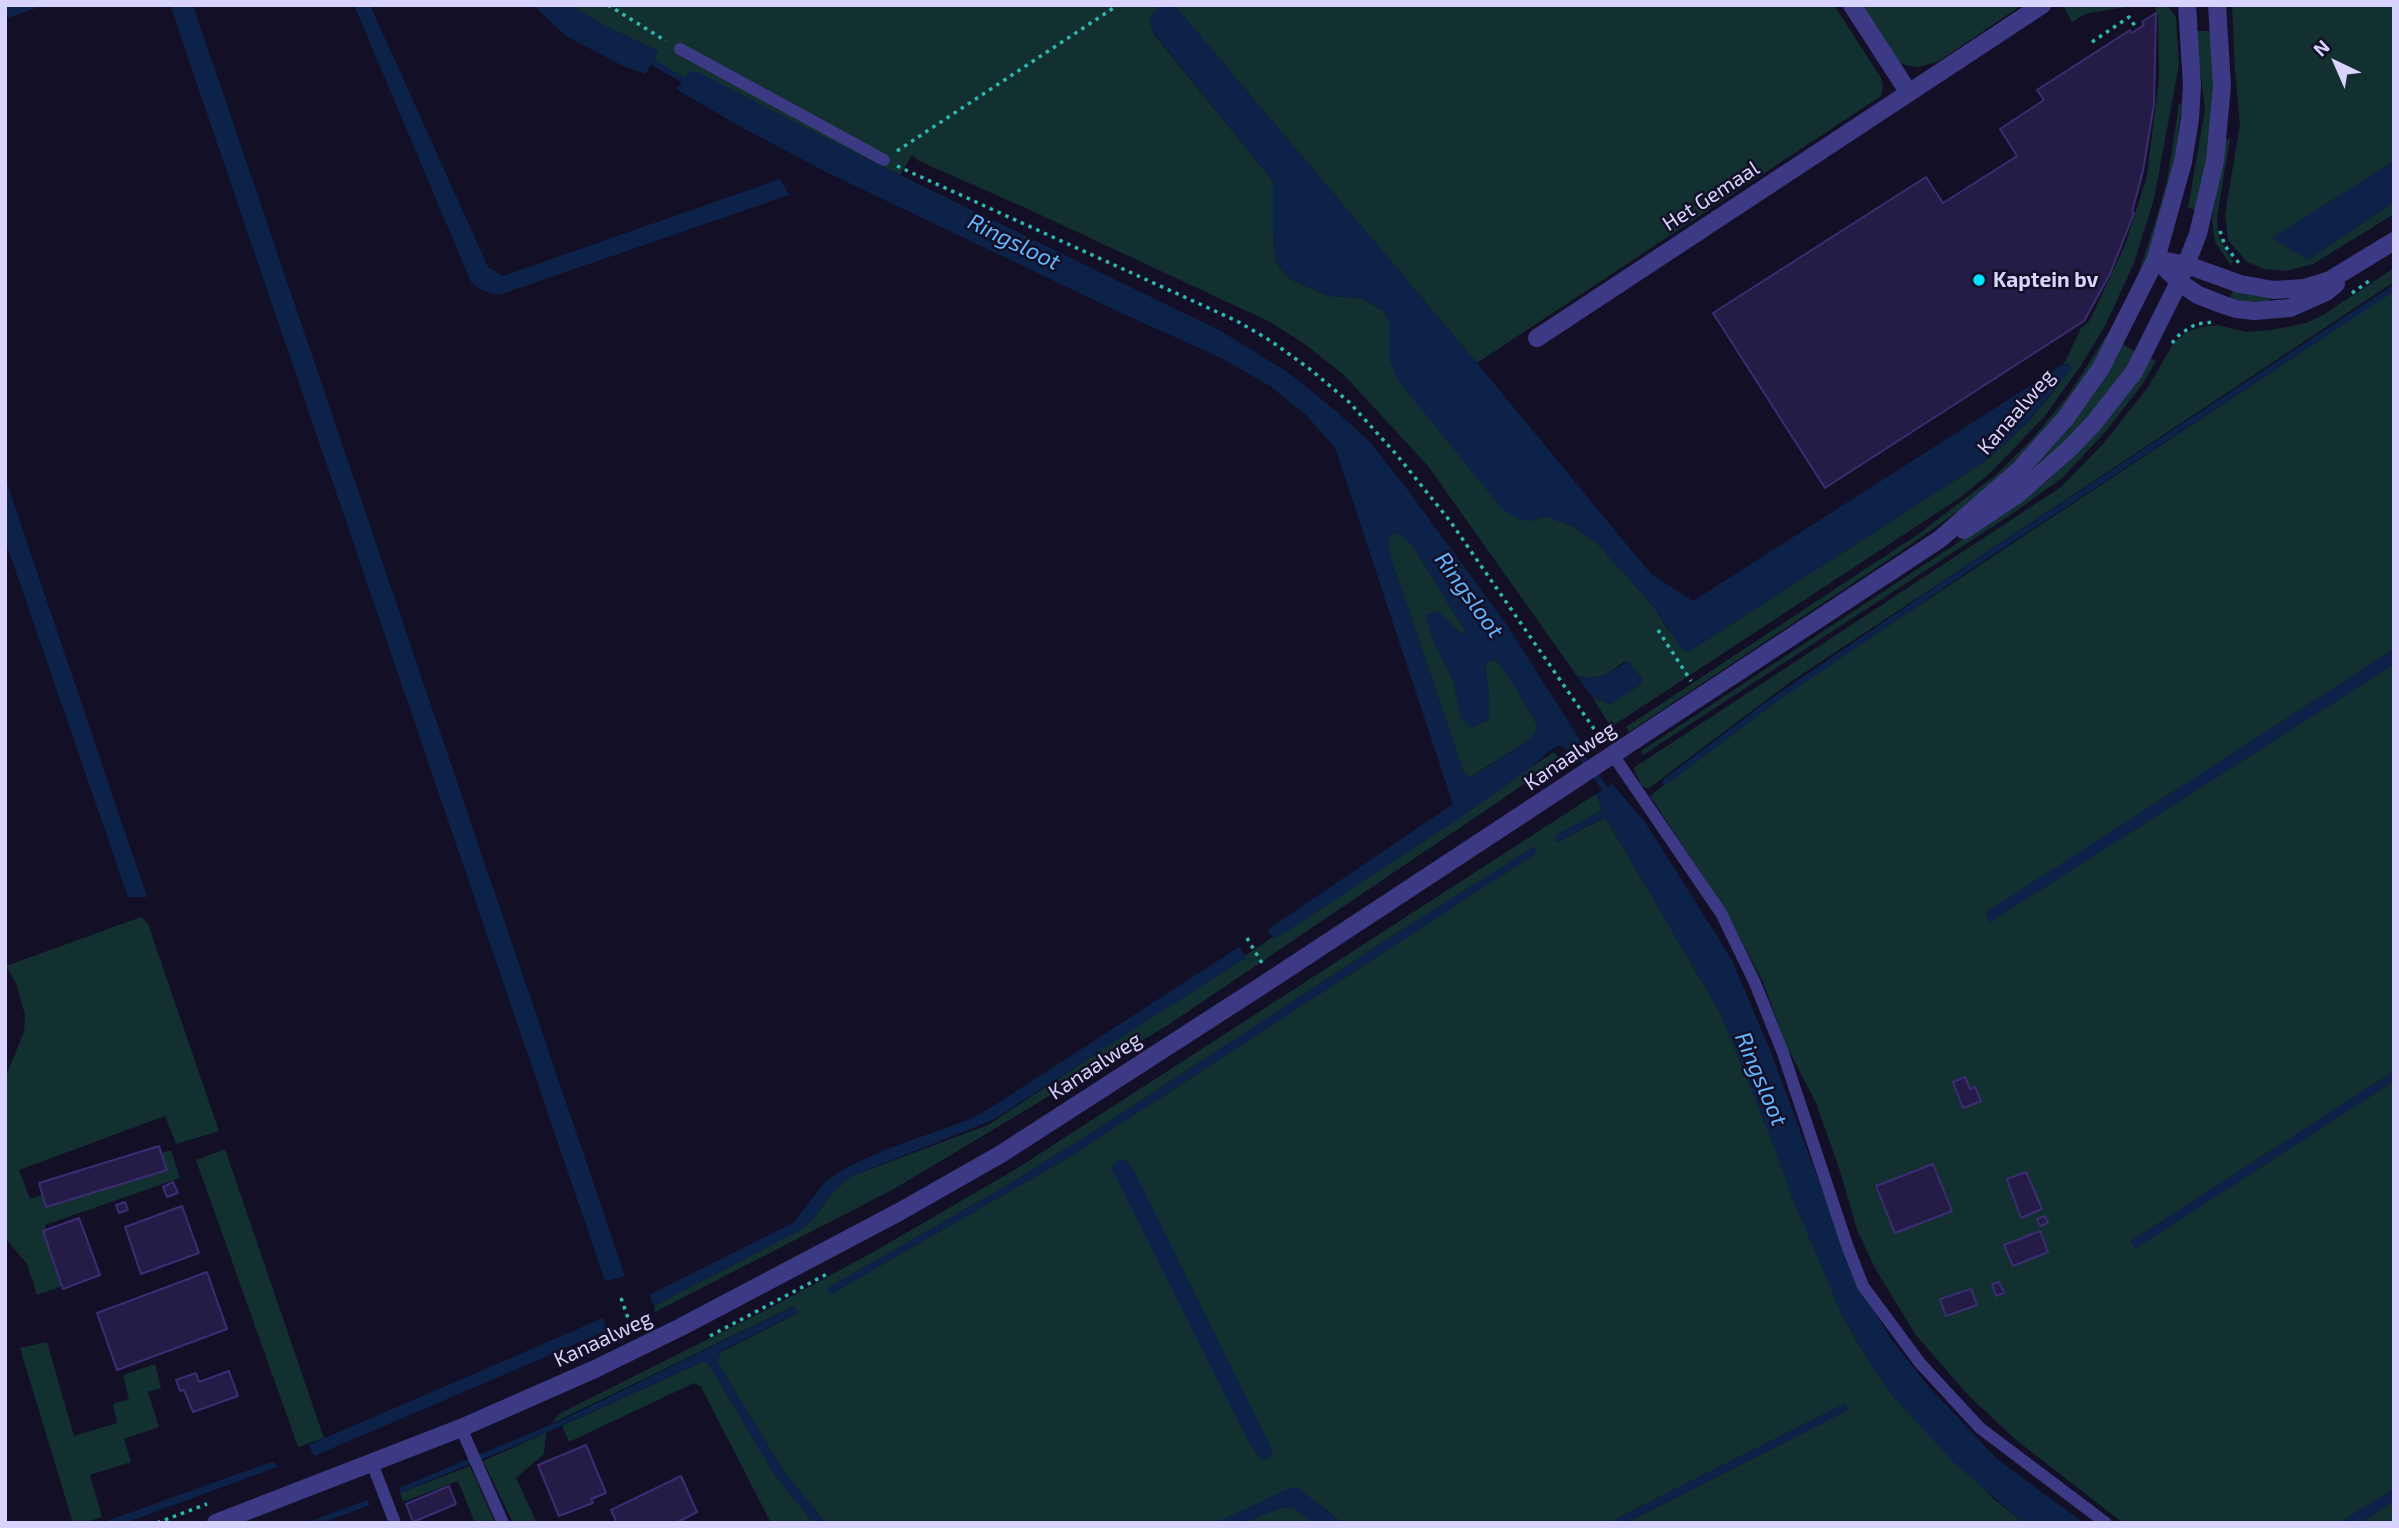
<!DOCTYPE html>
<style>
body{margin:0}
#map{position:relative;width:2399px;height:1528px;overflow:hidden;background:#130f26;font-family:"Exo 2",sans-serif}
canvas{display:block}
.frame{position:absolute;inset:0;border:7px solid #d9d4ff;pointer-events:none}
.north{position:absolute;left:2301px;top:28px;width:70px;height:70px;-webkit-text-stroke:5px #130f26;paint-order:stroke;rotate:316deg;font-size:19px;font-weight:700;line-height:28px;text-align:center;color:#d9d4ff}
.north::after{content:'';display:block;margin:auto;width:24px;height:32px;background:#d9d4ff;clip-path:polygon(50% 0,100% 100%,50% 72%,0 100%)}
</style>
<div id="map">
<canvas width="2399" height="1528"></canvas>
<div class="frame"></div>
<div class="north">N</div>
</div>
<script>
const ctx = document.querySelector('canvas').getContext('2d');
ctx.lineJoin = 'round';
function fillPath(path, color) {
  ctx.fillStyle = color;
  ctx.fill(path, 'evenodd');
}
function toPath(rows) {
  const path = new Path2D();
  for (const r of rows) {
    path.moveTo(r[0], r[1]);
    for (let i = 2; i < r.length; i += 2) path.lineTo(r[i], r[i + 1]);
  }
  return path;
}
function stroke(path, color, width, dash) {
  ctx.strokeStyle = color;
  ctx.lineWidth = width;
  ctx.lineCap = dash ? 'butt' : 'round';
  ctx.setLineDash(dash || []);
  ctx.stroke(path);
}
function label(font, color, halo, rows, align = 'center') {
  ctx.font = font + ' "Exo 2",sans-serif';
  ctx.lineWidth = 5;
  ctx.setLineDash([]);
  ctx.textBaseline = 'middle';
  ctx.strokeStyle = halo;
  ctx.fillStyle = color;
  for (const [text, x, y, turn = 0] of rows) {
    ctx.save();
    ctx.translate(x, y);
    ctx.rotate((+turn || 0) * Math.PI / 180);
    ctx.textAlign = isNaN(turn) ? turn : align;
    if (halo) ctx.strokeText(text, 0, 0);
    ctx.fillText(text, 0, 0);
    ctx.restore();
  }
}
fillPath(toPath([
 [571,5,1162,5,1149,18,1153,33,1273,181,1273,234,1276,263,1290,279,1329,296,1361,298,1384,311,1389,322,1389,358,1530,521,1546,516,1572,526,1596,542,1654,607,1666,627,1688,652,1988,459,2026,424,2055,390,2069,364,2064,364,2081,328,2090,320,2125,245,2147,176,2159,78,2158,17,2154,5,2167,5,2176,17,2179,65,2154,199,2134,263,2106,324,2082,364,2045,416,1990,473,1961,497,1611,727,1592,697,1611,704,1642,679,1628,661,1624,662,1605,675,1592,678,1577,676,1428,466,1343,374,1303,343,1270,322,1030,210,919,161,912,155,900,175,690,72,683,81,653,61,658,51,601,24],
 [1174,5,1834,5,1881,78,1883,86,1881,96,1477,363],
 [1861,5,2022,5,1939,61,1919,67,1905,65,1896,60],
 [2063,5,2137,5,2085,14,2072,22],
 [2232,5,2394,5,2394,161,2273,238,2308,260,2394,202,2394,214,2313,264,2286,271,2264,269,2247,262,2228,240,2225,215,2240,124,2235,72],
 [2197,31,2214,31,2215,48,2213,133,2198,210,2188,208,2205,109,2197,45],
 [2182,103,2174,166,2165,204,2142,275,2114,324,2138,275,2157,216,2167,181,2179,104],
 [2230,138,2217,218,2219,238,2233,261,2231,266,2215,242,2212,220,2225,141],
 [2394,268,2394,282,1789,683,1648,789,1642,786,1634,770,1635,767,2061,487,2103,444,2148,387,2173,344,2185,333,2200,327,2218,325,2247,332,2271,330,2306,323,2323,315],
 [2234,289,2249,295,2270,296,2270,303,2236,300,2230,297],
 [2394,291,2394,649,1986,913,1990,922,2394,664,2394,1071,2131,1241,2136,1248,2394,1081,2394,1488,2340,1523,2123,1523,2016,1440,1968,1395,1915,1334,1875,1268,1857,1230,1841,1174,1816,1103,1786,1045,1763,982,1726,911,1650,796,1743,722],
 [2107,335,2111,338,2070,398,2050,425,2022,454,1968,504,1903,550,1629,732,1626,727,1917,535,1996,475,2032,439,2067,397],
 [2122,344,2136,352,2120,378,2087,421,2050,459,2032,471,2029,470],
 [2148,357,2156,361,2144,382,2108,429,2063,477,2015,512,1643,755,1641,751,2018,503,2046,482,2075,454],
 [1397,532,1413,546,1466,632,1464,635,1456,629,1437,611,1426,616,1432,637,1453,680,1462,720,1489,695,1485,665,1494,659,1508,675,1536,723,1537,730,1530,739,1469,778,1463,771,1391,558,1388,542,1391,535],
 [1554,752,1560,760,1168,1025,894,1189,655,1312,654,1306,800,1230,813,1219,834,1191,852,1176,988,1125],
 [1596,794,1603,810,1555,836,1555,841,1558,842,1603,818,1607,820,1721,1014,1842,1315,1868,1360,1892,1395,1994,1499,2024,1523,1626,1523,1848,1410,1845,1404,1608,1523,1342,1523,1314,1500,1244,1510,1215,1523,826,1523,784,1472,717,1361,721,1352,798,1313,794,1306,551,1424,559,1414,770,1308,875,1251,1016,1169],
 [1533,848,1536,848,1536,853,1071,1156,831,1294,827,1291,828,1288,999,1190,1096,1130,1411,924],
 [141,917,148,924,219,1131,176,1144,165,1116,19,1170,30,1199,171,1150,180,1178,45,1225,65,1285,37,1295,27,1264,5,1238,5,1078,24,1032,25,1015,16,983,6,966],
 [225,1149,324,1438,298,1447,196,1160],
 [47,1342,74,1436,117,1423,113,1404,129,1399,123,1375,155,1364,161,1388,148,1392,159,1427,124,1439,131,1462,90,1475,102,1517,82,1523,73,1523,20,1348],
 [704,1361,708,1363,776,1477,814,1523,771,1523,701,1387,694,1383,569,1442,562,1426],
 [546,1433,544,1454,516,1478,537,1523,513,1523,483,1461],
 [470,1466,495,1523,475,1523,458,1481,403,1502,400,1493],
 [2394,1501,2394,1523,2361,1523],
 [1280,1508,1294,1508,1313,1523,1242,1523]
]), '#12302f');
fillPath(toPath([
 [5,5,45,5,5,19],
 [170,5,193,5,625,1276,605,1281],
 [354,5,370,5,488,267,503,276,780,179,789,195,499,295,483,291,471,282],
 [533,5,571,5,601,24,658,51,646,74,623,66,566,36],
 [1162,5,1174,5,1477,363,1651,574,1693,601,2064,364,2073,367,2026,424,1988,459,1688,652,1683,651,1654,607,1596,542,1572,526,1546,516,1530,521,1518,519,1502,509,1397,379,1389,358,1389,322,1384,311,1362,298,1329,296,1290,279,1276,262,1273,234,1273,181,1153,32,1149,18],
 [690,72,698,72,865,158,1221,331,1289,373,1336,411,1369,441,1407,489,1507,625,1582,743,1569,752,1560,745,1550,750,1529,769,1463,816,1275,939,1267,930,1453,804,1335,448,1307,416,1270,386,1219,357,1117,311,828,173,741,127,676,89],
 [1396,532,1413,546,1466,632,1464,635,1456,629,1437,611,1426,615,1432,637,1453,680,1462,720,1472,728,1489,720,1489,695,1485,665,1494,659,1508,675,1536,723,1537,730,1530,739,1470,778,1463,771,1391,558,1388,542,1391,535],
 [2394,161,2394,202,2308,260,2272,238],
 [5,477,147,897,128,897,5,540],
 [2394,649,2394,664,1989,923,1986,912],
 [1628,661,1642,679,1642,684,1611,704,1592,697,1577,676,1592,678,1605,675],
 [1612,784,1645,822,1731,958,1770,1050,1855,1278,1891,1339,1928,1386,1997,1459,2084,1523,2024,1523,1954,1463,1892,1395,1868,1360,1842,1315,1793,1200,1772,1141,1721,1014,1607,820,1602,818,1558,842,1555,841,1555,836,1603,810,1596,794],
 [1533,847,1536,848,1536,853,1071,1156,831,1294,827,1291,828,1288,999,1190,1096,1130,1411,924],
 [1239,947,1247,957,993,1120,852,1176,834,1191,813,1219,800,1230,654,1306,649,1295,793,1223,825,1182,847,1167,887,1149,968,1120,987,1110],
 [2394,1071,2394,1081,2135,1249,2131,1241],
 [1123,1160,1128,1162,1135,1172,1271,1447,1272,1455,1269,1459,1263,1460,1259,1457,1247,1439,1111,1168,1116,1161],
 [795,1306,798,1313,721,1351,717,1361,784,1472,826,1523,814,1523,776,1477,708,1363,704,1361,546,1433,400,1493,399,1488,562,1420],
 [603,1318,608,1330,314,1456,309,1445],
 [1845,1403,1848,1410,1626,1523,1608,1523],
 [274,1461,277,1467,125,1523,101,1523],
 [1297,1487,1342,1523,1313,1523,1294,1508,1280,1508,1242,1523,1215,1523,1290,1488],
 [2394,1488,2394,1501,2361,1523,2340,1523],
 [367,1500,370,1505,322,1523,305,1523]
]), '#0c2248');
stroke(toPath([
 [647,59,689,83],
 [1571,741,1609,795],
 [1665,782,1771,702,1974,564,2394,288]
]), '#0c2248', 6);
const building = toPath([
 [2156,13,2154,104,2143,171,2132,212,2134,213,2110,274,2084,321,1825,488,1713,313,1926,177,1943,203,2017,156,2000,129,2044,100,2037,90,2130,30,2132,33,2144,25,2142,22,2156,13],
 [1965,1077,1970,1089,1975,1087,1981,1101,1963,1108,1953,1082,1965,1077],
 [159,1146,167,1170,46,1207,39,1183,159,1146],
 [1933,1164,1952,1211,1895,1233,1876,1186,1933,1164],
 [2026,1172,2042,1209,2021,1218,2007,1179,2026,1172],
 [173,1182,178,1193,167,1197,163,1187,173,1182],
 [125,1202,128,1210,119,1213,116,1205,125,1202],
 [182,1206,199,1253,141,1274,125,1227,182,1206],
 [2045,1216,2048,1223,2040,1226,2037,1219,2045,1216],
 [79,1218,100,1275,63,1289,43,1231,79,1218],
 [2040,1231,2048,1252,2013,1266,2004,1245,2040,1231],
 [207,1272,227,1329,117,1370,97,1313,207,1272],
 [1999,1282,2004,1293,1996,1296,1992,1284,1999,1282],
 [1971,1289,1977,1305,1946,1316,1940,1299,1971,1289],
 [229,1371,238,1396,193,1412,184,1390,180,1391,176,1380,196,1373,199,1382,229,1371],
 [586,1445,606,1493,591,1499,593,1503,559,1516,538,1465,586,1445],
 [681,1476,697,1512,676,1523,617,1523,611,1510,681,1476],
 [449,1486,456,1504,413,1522,406,1504,449,1486]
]);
fillPath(building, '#241b47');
stroke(building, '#3b2d73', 2);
stroke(toPath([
 [608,5,666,41],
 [2092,42,2129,17,2137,29],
 [897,151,1118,5],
 [897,166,1237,321,1271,341,1311,370,1349,402,1396,454,1450,521,1601,739],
 [2220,231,2225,246,2239,263],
 [2352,293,2369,281],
 [2172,343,2180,334,2196,324,2213,322],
 [1658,630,1691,681],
 [1247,938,1262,963],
 [621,1298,633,1332],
 [710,1336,827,1274],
 [157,1523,207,1504]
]), '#2fb8b0', 3.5, [3.5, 5]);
stroke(toPath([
 [680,49,884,160],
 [1613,755,1721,913,1755,983,1783,1053,1847,1245,1863,1286,1920,1363,1980,1428,2106,1523],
 [461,1428,503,1523],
 [372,1463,395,1523]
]), '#3d3a85', 12);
stroke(toPath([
 [1852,5,1909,93],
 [2187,5,2192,85,2190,119,2183,162,2156,259,2179,282,2198,234,2215,161,2222,86,2217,5],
 [1537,338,2042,5]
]), '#3d3a85', 18);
stroke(toPath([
 [1964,530,2018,494,2069,449,2093,424,2134,372,2179,282,2198,295,2221,304,2236,309,2255,311,2290,308,2326,292,2336,284],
 [216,1523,461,1428,595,1369,681,1327,899,1212,1001,1154,1272,979,1940,539,2020,469,2065,419,2101,368,2156,259,2187,265,2240,284,2274,290,2304,288,2330,280,2394,241]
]), '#3d3a85', 18);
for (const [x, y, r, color] of [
 [1979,280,7,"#00e5ff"]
]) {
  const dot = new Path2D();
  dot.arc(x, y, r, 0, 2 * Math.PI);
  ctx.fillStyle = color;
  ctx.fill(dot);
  stroke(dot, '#130f26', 2.5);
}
label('21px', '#d9d4ff', '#130f26', [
 ["Het Gemaal",1711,196,-33],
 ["Kanaalweg",2016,412,-49],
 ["Kanaalweg",1570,756,-34],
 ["Kanaalweg",1095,1066,-33],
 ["Kanaalweg",603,1339,-25]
]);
label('bold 21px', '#d9d4ff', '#130f26', [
 ["Kaptein bv",1993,280]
], 'left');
label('italic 23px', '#62b6ff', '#130f26', [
 ["Ringsloot",1014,242,26],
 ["Ringsloot",1469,595,54],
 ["Ringsloot",1761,1079,67]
]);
</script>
